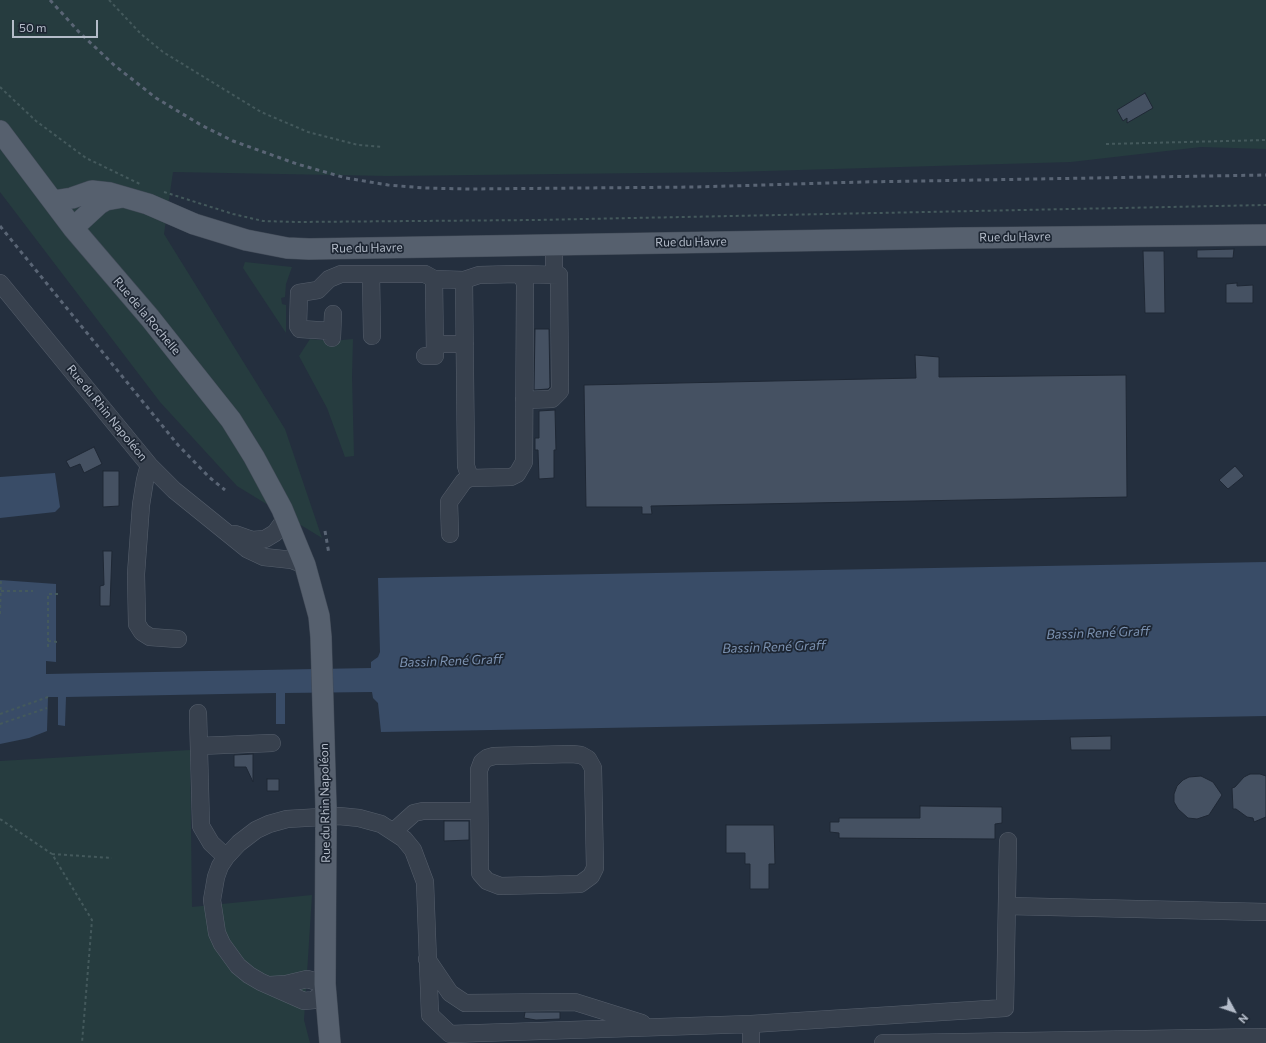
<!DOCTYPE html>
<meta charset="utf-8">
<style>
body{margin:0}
#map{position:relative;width:1266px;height:1043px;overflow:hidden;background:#242f3e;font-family:Commissioner,sans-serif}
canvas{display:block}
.north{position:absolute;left:1214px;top:991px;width:40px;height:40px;-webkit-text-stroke:3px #1d2633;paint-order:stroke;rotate:130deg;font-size:11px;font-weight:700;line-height:16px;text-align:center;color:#b4bcc9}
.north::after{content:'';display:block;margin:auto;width:14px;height:18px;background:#b4bcc9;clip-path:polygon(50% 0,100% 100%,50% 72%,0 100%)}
.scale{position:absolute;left:12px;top:20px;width:86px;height:18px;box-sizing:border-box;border:2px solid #b4bcc9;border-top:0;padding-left:5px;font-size:12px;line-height:14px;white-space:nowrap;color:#b4bcc9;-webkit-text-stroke:3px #1d2633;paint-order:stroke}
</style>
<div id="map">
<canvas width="1266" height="1043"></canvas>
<div class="north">N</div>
<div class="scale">50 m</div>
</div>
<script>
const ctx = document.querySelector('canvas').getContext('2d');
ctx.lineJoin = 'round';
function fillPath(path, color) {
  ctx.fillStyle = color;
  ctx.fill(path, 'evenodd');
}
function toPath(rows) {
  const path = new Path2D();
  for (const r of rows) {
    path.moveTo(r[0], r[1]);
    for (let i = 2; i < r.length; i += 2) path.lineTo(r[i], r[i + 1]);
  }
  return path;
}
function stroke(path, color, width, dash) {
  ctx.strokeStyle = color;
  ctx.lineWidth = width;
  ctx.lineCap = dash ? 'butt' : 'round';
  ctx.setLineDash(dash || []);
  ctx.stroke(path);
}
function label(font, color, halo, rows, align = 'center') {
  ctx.font = font + ' Commissioner,sans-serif';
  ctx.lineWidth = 3.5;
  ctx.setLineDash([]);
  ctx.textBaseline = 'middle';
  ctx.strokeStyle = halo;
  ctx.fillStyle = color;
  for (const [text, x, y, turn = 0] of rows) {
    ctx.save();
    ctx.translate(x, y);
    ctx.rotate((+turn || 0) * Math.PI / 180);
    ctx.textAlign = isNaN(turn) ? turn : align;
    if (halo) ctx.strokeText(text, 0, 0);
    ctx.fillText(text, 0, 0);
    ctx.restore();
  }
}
fillPath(toPath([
 [0,0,1266,0,1266,149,1201,147,1071,162,732,172,388,176,173,172,164,234,285,429,322,538,237,486,160,402,0,192],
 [245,262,292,267,286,284,285,297,281,298,282,304,286,305,286,333,243,268],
 [310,339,332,341,353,339,352,377,354,456,345,457,327,408,299,356],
 [190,750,192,907,312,895,304,1020,310,1043,0,1043,0,761]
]), '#263c3f');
fillPath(toPath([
 [55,473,60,507,55,512,0,518,0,477],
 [1266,562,1266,716,381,732,378,703,373,698,372,692,285,693,285,724,276,724,276,693,66,697,65,726,58,725,58,697,48,697,47,731,29,738,0,744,0,580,56,584,56,662,46,661,46,674,371,668,371,662,378,657,380,652,378,578]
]), '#394c67');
const building = toPath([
 [1145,93,1153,108,1127,123,1127,118,1123,121,1117,110,1145,93],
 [1234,249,1233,258,1197,258,1197,250,1234,249],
 [1143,251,1164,251,1165,313,1145,313,1143,251],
 [1237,283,1237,286,1253,285,1253,303,1226,303,1226,284,1237,283],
 [535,329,549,329,550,387,548,389,534,390,535,329],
 [915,355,939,357,939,377,1126,375,1127,497,651,506,652,514,642,514,642,507,586,507,584,385,916,378,915,355],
 [555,410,556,450,554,450,554,478,539,479,538,450,535,450,535,438,539,438,539,411,555,410],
 [94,447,102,464,84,473,80,464,70,468,66,461,94,447],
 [1235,466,1244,476,1228,489,1219,480,1235,466],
 [103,471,119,471,119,506,103,507,103,471],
 [103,551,112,551,110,606,100,606,100,586,104,585,103,551],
 [1111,736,1111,750,1071,750,1070,737,1111,736],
 [253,754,253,782,246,767,234,767,234,755,253,754],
 [1250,774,1260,774,1266,776,1266,817,1254,822,1253,818,1247,817,1236,809,1233,809,1232,788,1235,787,1244,777,1250,774],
 [1201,776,1213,782,1222,795,1209,815,1197,819,1188,818,1178,809,1174,802,1174,794,1177,786,1183,780,1189,777,1201,776],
 [267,779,279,779,279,791,267,791,267,779],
 [920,806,1002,807,1002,823,995,824,995,839,839,838,839,833,830,832,830,822,839,822,839,818,920,818,920,806],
 [444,821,469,821,469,840,444,841,444,821],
 [726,825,774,825,775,864,769,864,769,889,750,889,750,864,745,864,745,853,726,853,726,825],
 [525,1012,560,1012,560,1019,536,1020,524,1018,525,1012]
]);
fillPath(building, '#455162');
stroke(building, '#1f2835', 1);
const minor = toPath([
 [371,274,372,336],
 [517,274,559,275,560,391,552,399,524,400],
 [554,274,554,245],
 [464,280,466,466,470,478],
 [0,283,149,465,174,490,247,549,264,557,292,560,305,565],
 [332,331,300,329,298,326,299,293,318,290,329,279,341,274,425,274,434,279,464,280,479,275,517,274,523,278,525,284,524,462,517,474,511,477,470,478,464,481,449,502,450,534],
 [332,338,333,314],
 [435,344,465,344],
 [425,356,435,356,434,279],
 [149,465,145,480,141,505,136,574,137,624,142,632,150,637,178,639],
 [235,534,252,540,265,539,275,533,286,518],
 [198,713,201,826,211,843,226,857],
 [199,746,272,743],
 [572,754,581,755,588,759,593,768,595,868,591,876,580,884,500,886,487,881,480,873,479,770,482,762,487,758,494,756,572,754],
 [394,831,414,813,423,811,478,811],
 [1007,906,1266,912],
 [427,959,450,993,465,1003,575,1002,642,1023],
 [270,985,286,984,307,979,325,984],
 [326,990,314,1000,304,1001,261,982,249,975,238,966,222,944,217,933,212,900,216,877,220,866,226,857,239,843,256,830,269,824,287,819,339,816,359,818,381,824,404,839,413,850,425,882,430,1015,450,1034,751,1024,1005,1008,1008,841],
 [751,1024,751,1043],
 [883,1043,904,1043],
 [904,1043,1266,1037]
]);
const major = toPath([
 [0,131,73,228,150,318,231,420,254,457,282,509,305,565,319,616,321,637,326,808],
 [53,201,72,198,92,191,110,193,148,204,194,224,246,240,287,248,309,249,962,238,1266,235],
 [73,228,99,204,106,200,123,197],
 [326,828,325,984,330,1043]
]);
stroke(minor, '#565f6c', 18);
stroke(major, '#414a57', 22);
stroke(toPath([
 [109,0,141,34,163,52,261,112,308,132,358,145,382,147],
 [0,87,36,121,86,158,142,185],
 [1106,144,1266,140],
 [164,192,233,214,263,221,297,222,536,220,1266,205],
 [1,591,33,591],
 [0,614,1,578],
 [48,641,58,642],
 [48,647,48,594,58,594],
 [0,714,48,697],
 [0,724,47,708],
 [0,819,52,854,92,920,82,1043],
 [52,854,112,858]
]), '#44595c', 2, [3, 3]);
stroke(minor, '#38414e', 17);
stroke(major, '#56606e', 21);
stroke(toPath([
 [50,0,79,32,114,65,156,98,201,125,233,141,297,164,346,178,388,185,424,188,470,189,696,187,862,182,1266,175],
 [0,226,178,445,209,477,225,490],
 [325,531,329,554]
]), '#5a6575', 3, [4, 4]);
const majorBridge = toPath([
 [326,808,326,828]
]);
stroke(majorBridge, '#414a57', 22, []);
stroke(majorBridge, '#56606e', 21);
label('12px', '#b4bcc9', '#1d2633', [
 ["Rue du Havre",1015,237,-1],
 ["Rue du Havre",691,242,-1],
 ["Rue du Havre",367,248,-1],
 ["Rue de la Rochelle",147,316,50],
 ["Rue du Rhin Napoléon",107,413,51],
 ["Rue du Rhin Napoléon",325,803,-91]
]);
label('italic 13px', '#7c92b1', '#1d2633', [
 ["Bassin René Graff",1098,633,-2],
 ["Bassin René Graff",774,647,-2],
 ["Bassin René Graff",451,661,-2]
]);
</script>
